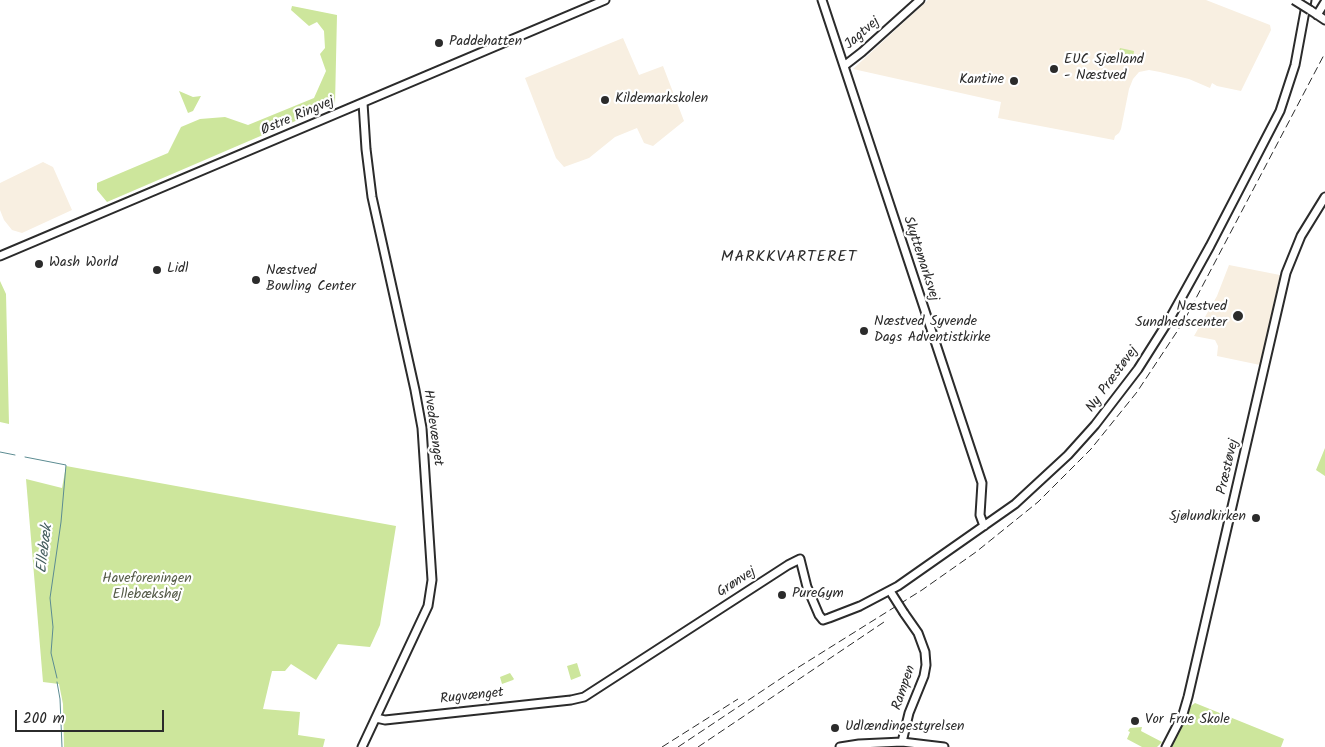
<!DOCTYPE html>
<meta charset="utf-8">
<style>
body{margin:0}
#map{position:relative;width:1325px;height:747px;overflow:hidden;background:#fff;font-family:Kalam,sans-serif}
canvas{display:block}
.scale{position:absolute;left:15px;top:710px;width:149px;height:22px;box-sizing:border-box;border:2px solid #2b2b2b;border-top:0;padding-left:6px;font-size:15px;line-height:18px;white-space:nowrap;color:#2b2b2b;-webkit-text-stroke:4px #fff;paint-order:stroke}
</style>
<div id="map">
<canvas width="1325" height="747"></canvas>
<div class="scale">200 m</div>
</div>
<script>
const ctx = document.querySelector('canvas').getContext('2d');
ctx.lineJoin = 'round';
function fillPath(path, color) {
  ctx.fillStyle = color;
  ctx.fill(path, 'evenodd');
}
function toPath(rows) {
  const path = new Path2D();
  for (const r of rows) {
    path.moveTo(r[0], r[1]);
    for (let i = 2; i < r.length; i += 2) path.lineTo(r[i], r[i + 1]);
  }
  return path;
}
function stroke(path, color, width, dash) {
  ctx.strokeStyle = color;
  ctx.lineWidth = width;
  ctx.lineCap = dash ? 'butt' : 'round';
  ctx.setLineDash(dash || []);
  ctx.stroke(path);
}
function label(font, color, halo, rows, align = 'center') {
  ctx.font = font + ' Kalam,sans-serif';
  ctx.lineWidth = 4.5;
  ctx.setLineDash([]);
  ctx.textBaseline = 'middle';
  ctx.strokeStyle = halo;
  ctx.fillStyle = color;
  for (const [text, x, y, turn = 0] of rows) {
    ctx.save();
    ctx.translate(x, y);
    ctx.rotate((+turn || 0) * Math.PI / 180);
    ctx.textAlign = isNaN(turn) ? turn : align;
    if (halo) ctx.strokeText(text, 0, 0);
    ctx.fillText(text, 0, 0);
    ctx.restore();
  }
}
fillPath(toPath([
 [928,0,1206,0,1270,25,1271,30,1241,91,1217,86,1212,83,1210,88,1189,79,1160,72,1149,70,1139,72,1133,79,1129,89,1121,129,1119,133,1115,136,1114,140,998,118,1001,102,853,69],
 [623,38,639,75,663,66,684,121,653,146,644,143,637,128,615,137,589,158,564,167,556,158,525,78],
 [43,162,53,167,72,210,22,233,12,230,4,220,0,210,0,183],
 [1229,265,1280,275,1260,365,1217,356,1218,346,1215,340,1194,336,1217,296]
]), '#f8efe1');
fillPath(toPath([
 [292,6,337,15,335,104,107,202,97,190,97,183,168,153,181,127,200,119,225,117,248,125,314,98,326,71,320,54,325,48,324,31,317,22,309,26,291,10],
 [1120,48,1134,51,1133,58,1118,55],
 [179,91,193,97,201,96,193,111,188,113],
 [0,281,6,294,9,424,0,422],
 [1325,448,1325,476,1316,470],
 [66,466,396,526,380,625,370,647,338,644,316,680,291,664,285,671,272,671,263,709,300,712,298,735,325,739,323,747,64,747,63,704,59,684,43,682,26,479,62,488],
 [577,663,581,676,571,680,567,666],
 [510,673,514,679,513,680,502,684,500,677],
 [1195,703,1284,739,1281,747,1171,747,1184,723,1191,706],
 [1142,727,1141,731,1162,742,1157,747,1142,747,1127,739,1130,732,1128,731,1130,728]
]), '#cde69c');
stroke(toPath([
 [0,452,15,455],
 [25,457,66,465,61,522,50,598,53,627,51,653,57,678],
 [57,682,60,699,62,747]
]), '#5c8c92', 1);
const secondary = toPath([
 [822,0,982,483,980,515,984,526],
 [1310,10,1325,20],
 [1317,15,1325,2],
 [844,66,862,52,920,0],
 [0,256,605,0],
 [376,718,385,720,571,700,584,697,788,565,800,559,807,587,819,615,823,620,829,618,860,606,898,586,1015,504,1068,455,1095,425,1138,369,1169,320,1210,246,1280,111,1295,65,1307,0],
 [902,742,909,713,924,676,926,665,925,652,918,633,904,613],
 [362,747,428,606,432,580,422,428,415,390,372,197,366,149,363,103],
 [840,747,859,744,902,742,944,747],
 [1166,747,1183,714,1188,697,1286,273,1301,236,1325,197]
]);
stroke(secondary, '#2b2b2b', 11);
stroke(secondary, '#fff', 7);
stroke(toPath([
 [662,747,738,699],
 [678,747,786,675,922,590,976,552,1038,502,1091,449,1137,392,1184,321,1325,53],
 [698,747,887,620]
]), '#2b2b2b', 1, [8, 4]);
const secondaryBridge = toPath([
 [1294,0,1310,10],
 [892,594,904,613]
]);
stroke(secondaryBridge, '#2b2b2b', 11, []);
stroke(secondaryBridge, '#fff', 7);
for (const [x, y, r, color] of [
 [439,43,5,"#2b2b2b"],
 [1054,69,5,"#2b2b2b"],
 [1014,81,5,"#2b2b2b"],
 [605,100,5,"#2b2b2b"],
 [39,264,5,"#2b2b2b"],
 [157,270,5,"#2b2b2b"],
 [256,280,5,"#2b2b2b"],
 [1238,316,6,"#2b2b2b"],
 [864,331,5,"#2b2b2b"],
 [1256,518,5,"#2b2b2b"],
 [782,595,5,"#2b2b2b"],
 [1135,721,5,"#2b2b2b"],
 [835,728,5,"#2b2b2b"]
]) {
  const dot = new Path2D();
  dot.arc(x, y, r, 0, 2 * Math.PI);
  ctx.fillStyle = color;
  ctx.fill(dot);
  stroke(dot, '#fff', 2);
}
label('14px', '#2b2b2b', '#fff', [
 ["Jagtvej",863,34,-41],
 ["Østre Ringvej",298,117,-23],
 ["Skyttemarksvej",920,259,72],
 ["Ny Præstøvej",1113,380,-54],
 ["Hvedevænget",432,428,82],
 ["Præstøvej",1229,467,-77],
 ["Grønvej",737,583,-33],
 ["Rampen",905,688,-71],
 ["Rugvænget",472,697,-6]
]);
label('14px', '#2b2b2b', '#fff', [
 ["Paddehatten",449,43],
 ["EUC Sjælland",1064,61],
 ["- Næstved",1064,77],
 ["Kantine",1004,81,"right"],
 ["Kildemarkskolen",615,100],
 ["Wash World",49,264],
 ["Lidl",167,270],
 ["Næstved",266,272],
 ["Bowling Center",266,288],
 ["Næstved",1227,308,"right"],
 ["Sundhedscenter",1227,324,"right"],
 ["Næstved Syvende",874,323],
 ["Dags Adventistkirke",874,339],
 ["Sjølundkirken",1246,518,"right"],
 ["PureGym",792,595],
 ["Vor Frue Skole",1145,721],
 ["Udlændingestyrelsen",845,728]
], 'left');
label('14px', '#545a47', '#fff', [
 ["Haveforeningen",147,580],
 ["Ellebækshøj",147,596]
]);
label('italic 15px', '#435c5e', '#fff', [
 ["Ellebæk",46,549,-83]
]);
ctx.letterSpacing = '1px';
label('16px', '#2b2b2b', '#fff', [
 ["MARKKVARTERET",789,258]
]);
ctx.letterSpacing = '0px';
</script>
